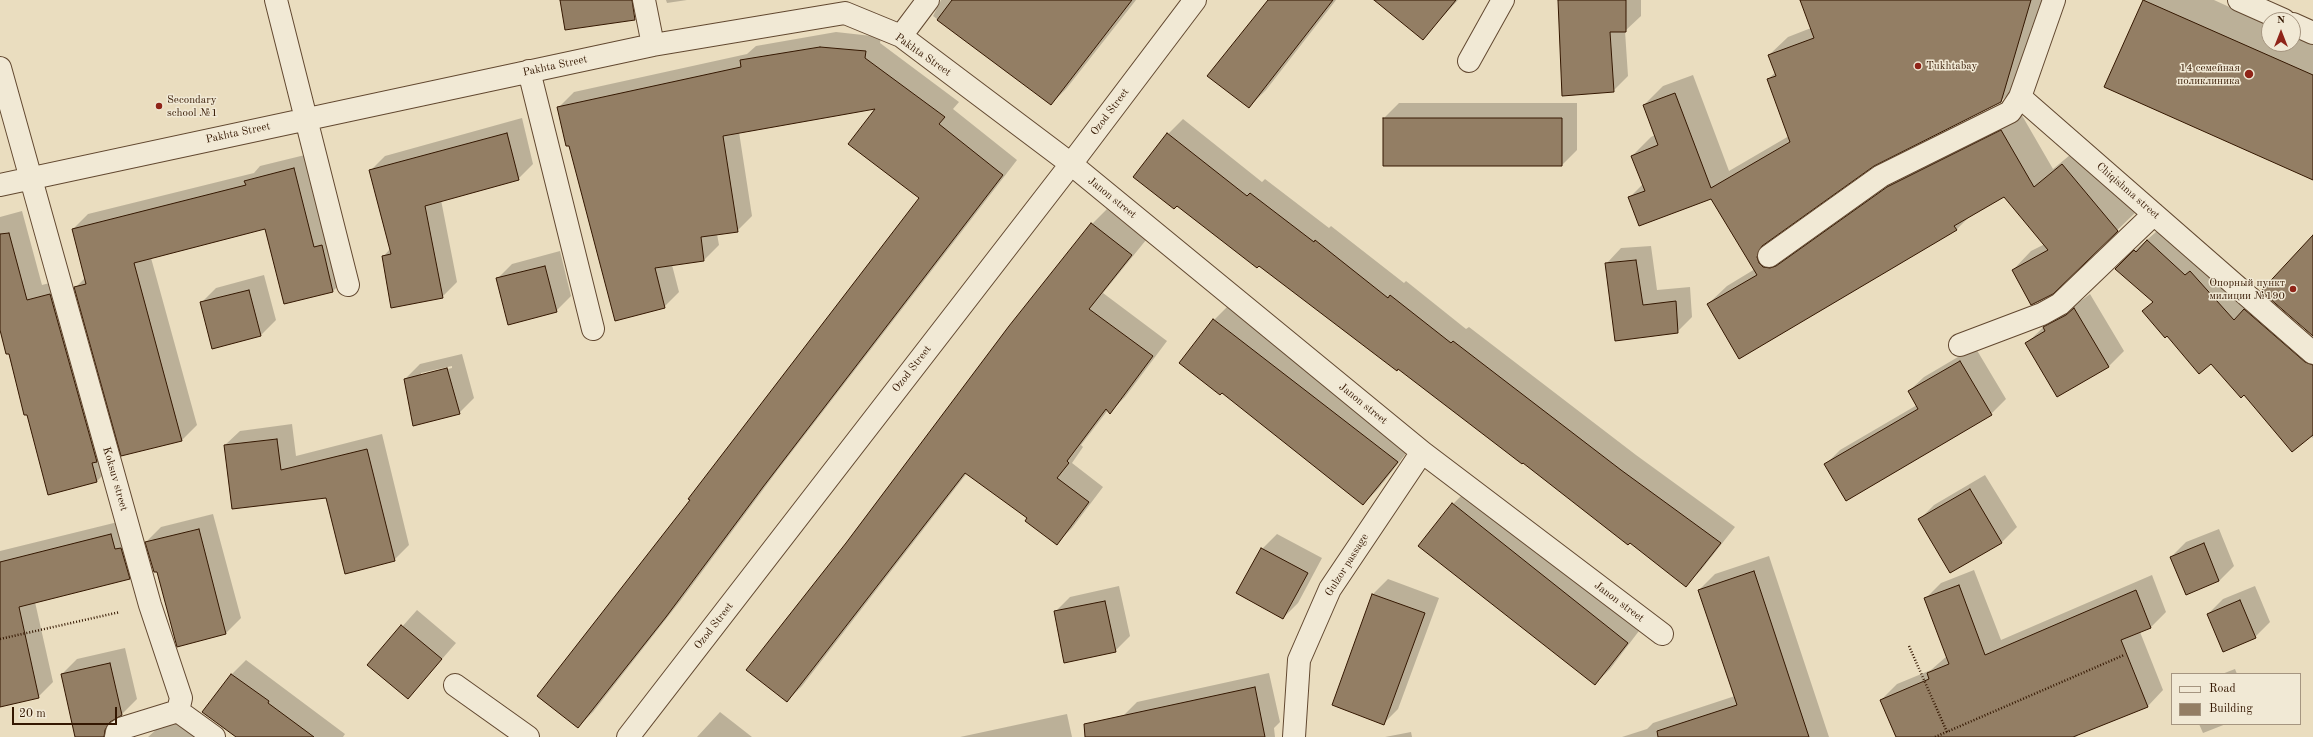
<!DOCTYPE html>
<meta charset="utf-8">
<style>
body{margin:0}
#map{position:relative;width:2313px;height:737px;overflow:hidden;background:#eaddbf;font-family:"Old Standard TT",serif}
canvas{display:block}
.legend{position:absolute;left:2171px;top:673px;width:130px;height:52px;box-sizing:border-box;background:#f1e9d5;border:1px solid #a59580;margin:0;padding:5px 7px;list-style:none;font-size:12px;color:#341701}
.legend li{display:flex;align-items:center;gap:8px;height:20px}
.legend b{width:20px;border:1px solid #a59580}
.north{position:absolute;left:2261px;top:12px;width:40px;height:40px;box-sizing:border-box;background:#f1e9d5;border:1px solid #a59580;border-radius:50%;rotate:0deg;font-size:11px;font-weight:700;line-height:16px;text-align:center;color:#341701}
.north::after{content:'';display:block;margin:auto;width:14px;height:18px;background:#8f2418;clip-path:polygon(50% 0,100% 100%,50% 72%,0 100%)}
.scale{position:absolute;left:12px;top:707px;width:105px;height:18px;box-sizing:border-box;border:2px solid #341701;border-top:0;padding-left:5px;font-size:12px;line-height:14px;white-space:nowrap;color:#341701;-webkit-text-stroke:3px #f1e9d5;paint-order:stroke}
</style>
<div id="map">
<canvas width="2313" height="737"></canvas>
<ul class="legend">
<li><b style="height:5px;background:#f1e9d5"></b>Road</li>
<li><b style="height:11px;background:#937e64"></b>Building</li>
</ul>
<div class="north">N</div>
<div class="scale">20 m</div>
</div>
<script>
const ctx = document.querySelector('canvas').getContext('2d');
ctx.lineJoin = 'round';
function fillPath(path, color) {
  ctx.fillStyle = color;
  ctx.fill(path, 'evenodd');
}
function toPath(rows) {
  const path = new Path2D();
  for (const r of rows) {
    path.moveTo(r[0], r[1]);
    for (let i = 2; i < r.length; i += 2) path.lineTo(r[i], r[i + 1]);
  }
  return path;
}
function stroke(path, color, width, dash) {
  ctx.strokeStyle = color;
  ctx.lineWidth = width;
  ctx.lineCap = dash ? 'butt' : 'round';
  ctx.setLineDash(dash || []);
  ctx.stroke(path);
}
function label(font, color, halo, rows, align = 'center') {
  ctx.font = font + ' "Old Standard TT",serif';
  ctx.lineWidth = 3;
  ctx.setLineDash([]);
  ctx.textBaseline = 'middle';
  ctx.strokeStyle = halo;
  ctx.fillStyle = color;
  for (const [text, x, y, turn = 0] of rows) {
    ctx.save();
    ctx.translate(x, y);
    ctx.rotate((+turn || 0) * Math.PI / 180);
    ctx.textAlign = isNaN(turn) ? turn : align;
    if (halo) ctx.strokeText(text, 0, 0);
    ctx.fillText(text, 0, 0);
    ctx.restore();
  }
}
fillPath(toPath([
 [666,0,687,0,667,3],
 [941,0,1136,0,1066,89,1051,104,933,16],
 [1268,0,1336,0,1266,90,1249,107,1209,76],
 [1386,0,1458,0,1423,38],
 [1559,0,1641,0,1641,16,1625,31,1628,76,1613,91,1563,95],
 [1801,0,2044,0,2020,83,2001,101,1873,165,1775,235,1775,239,1907,168,2020,112,2053,169,2081,146,2136,212,2052,293,2013,270,2031,251,2045,244,2004,196,1970,216,1956,230,1708,304,1727,286,1755,269,1712,198,1630,197,1643,184,1632,156,1651,137,1655,135,1644,105,1663,86,1693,75,1729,171,1789,136,1768,79,1776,72,1769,55,1788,37,1811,28],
 [2144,0,2214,0,2269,25,2269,44,2293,44,2293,36,2313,45,2313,179,2105,86],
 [836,32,881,37,880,43,959,102,953,109,1017,160,777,471,681,600,593,712,578,727,691,500,921,198,877,107,739,132,752,216,737,231,717,234,719,245,704,260,672,265,679,292,664,307,569,144,559,107,574,92,747,54,756,46],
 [1399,103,1577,103,1577,150,1562,165,1384,165,1384,118],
 [522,118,533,164,518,179,441,200,457,282,442,297,383,257,390,249,370,171,385,156],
 [1183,119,1262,182,1265,179,1329,228,1331,226,1404,283,1406,281,1466,329,1469,327,1636,455,1735,527,1701,570,1686,585,1168,134],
 [309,154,348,276,333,291,285,303,265,228,151,258,197,425,182,440,75,288,85,278,73,229,88,214,254,173,260,166],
 [1107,209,1146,240,1103,293,1167,341,1125,397,1110,412,1108,410,1081,445,1083,447,1072,463,1103,487,1072,528,1057,543,1029,518,967,473,802,686,787,701,847,543,1010,327,1092,224],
 [22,211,42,285,65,279,112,466,97,481,28,413,25,414,0,323,0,217],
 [2164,225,2313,350,2313,438,2245,394,2153,302,2133,252],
 [1651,246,1657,290,1690,287,1692,317,1677,332,1616,340,1607,263,1621,248],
 [560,251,571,296,556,311,497,279,512,264],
 [264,275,276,320,261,335,201,303,216,288],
 [2090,294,2124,351,2109,366,2058,396,2026,344,2059,312,2082,300],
 [1229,305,1412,446,1378,489,1363,504,1214,320],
 [1975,347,2006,399,1991,414,1825,465,1840,450,1917,405,1909,391,1924,377],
 [462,354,474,398,459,413,405,379,420,364],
 [452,366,452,368,421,375,421,373],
 [292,424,296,456,382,434,409,545,394,560,327,497,225,445,240,431],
 [1985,475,2017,527,2002,542,1951,572,1919,520,1934,505],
 [1468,489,1642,627,1610,669,1595,684,1420,546,1453,504],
 [213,514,241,618,226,633,178,646,158,570,146,542,161,527],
 [126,520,144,563,129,578,35,602,53,682,38,697,0,706,0,551],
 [2219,529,2234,566,2219,581,2171,557,2186,542],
 [1277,534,1322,558,1298,603,1283,618,1262,549],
 [1769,556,1829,737,1622,737,1647,729,1653,723,1735,696,1699,590,1715,574],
 [1974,570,2001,640,2152,575,2166,612,2151,627,2140,632,2163,690,2148,706,2079,734,2076,737,1897,737,1881,700,1897,684,1931,670,1947,656,1925,599,1941,583],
 [1388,579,1439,598,1398,709,1383,724,1333,705,1373,594],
 [1119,586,1130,636,1115,651,1055,612,1070,597],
 [2255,586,2270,622,2255,637,2208,614,2223,599],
 [417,610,456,643,408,698,368,665],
 [125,648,137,699,122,714,62,674,77,659],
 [246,660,345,734,343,737,237,737,232,674],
 [2235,669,2237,674,2222,674],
 [1269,673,1280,722,1274,728,1275,737,1126,737,1122,717,1137,702],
 [720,712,752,737,697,737],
 [1067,714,1072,737,960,737],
 [201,718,207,737,148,737,158,728],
 [2199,724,2226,724,2203,733],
 [1411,732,1412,737,1385,737]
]), '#0003');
const building = toPath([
 [560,0,632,0,635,20,565,30,560,0],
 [952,0,1132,0,1051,105,937,20,952,0],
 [1268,0,1333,0,1249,108,1207,76,1268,0],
 [1374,0,1456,0,1423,40,1374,0],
 [1558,0,1626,0,1626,32,1610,32,1614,92,1562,96,1558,0],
 [1800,0,2031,0,2001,102,1874,166,1762,246,1757,257,1759,263,1763,267,1770,268,1776,266,1887,187,2001,130,2034,187,2062,164,2118,231,2053,294,2031,305,2012,270,2048,250,2004,197,1954,226,1957,230,1739,359,1707,304,1757,275,1711,199,1639,226,1628,197,1645,191,1631,156,1658,145,1643,105,1675,93,1711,188,1790,142,1767,79,1776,76,1768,55,1814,38,1800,0],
 [2143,0,2313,75,2313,180,2104,87,2143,0],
 [820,47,866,51,865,58,945,117,939,124,1003,175,763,487,666,617,578,728,537,696,690,500,688,499,919,198,848,144,875,109,723,136,738,232,701,237,704,261,655,268,665,308,615,321,569,146,566,146,557,107,741,67,740,60,820,47],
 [1383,118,1562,118,1562,166,1383,166,1383,118],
 [507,133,519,180,425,206,443,298,391,308,382,256,391,254,369,170,507,133],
 [1167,133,1247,196,1250,193,1314,242,1315,240,1388,298,1390,295,1451,343,1453,341,1621,470,1721,543,1686,587,1630,543,1628,545,1523,463,1522,464,1398,369,1397,371,1259,266,1257,268,1177,206,1174,209,1133,177,1167,133],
 [294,168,314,247,322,245,333,292,284,304,265,229,134,263,182,441,121,456,74,287,86,284,72,229,246,185,244,181,294,168],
 [1091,223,1132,255,1089,309,1153,356,1110,414,1106,409,1067,461,1069,463,1057,478,1089,502,1057,545,1025,521,1027,518,965,473,787,702,746,670,846,543,1009,326,1091,223],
 [9,233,27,300,50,294,97,462,92,463,97,482,48,495,27,415,24,415,9,354,6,354,0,330,0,234,9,233],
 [2313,235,2313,336,2261,291,2313,235],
 [2147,240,2185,275,2190,271,2234,320,2244,309,2305,362,2313,365,2313,435,2292,452,2244,395,2241,398,2211,364,2199,374,2167,336,2165,338,2142,311,2153,302,2115,269,2134,250,2136,252,2147,240],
 [1636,260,1643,305,1676,301,1678,333,1615,341,1605,263,1636,260],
 [545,266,557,312,508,325,496,278,545,266],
 [249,290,261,336,212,349,200,302,249,290],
 [2074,308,2109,367,2057,397,2025,343,2045,331,2043,327,2066,315,2074,308],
 [1213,319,1398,462,1363,505,1222,393,1220,395,1179,363,1213,319],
 [1960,361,1992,415,1846,501,1824,464,1918,409,1908,391,1960,361],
 [447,368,460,414,413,426,404,379,447,368],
 [277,439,281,470,367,449,395,561,345,574,326,498,232,509,224,445,277,439],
 [1970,489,2002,543,1950,573,1918,519,1970,489],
 [1452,503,1628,643,1595,685,1418,546,1452,503],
 [199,529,226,634,177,647,157,572,154,572,145,542,199,529],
 [111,534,115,549,121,548,130,579,19,607,39,698,0,707,0,562,111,534],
 [2204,543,2219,581,2186,595,2170,557,2204,543],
 [1261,548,1308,573,1283,619,1236,593,1261,548],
 [1754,571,1809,737,1658,737,1657,731,1737,705,1698,590,1754,571],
 [1959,585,1985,655,2136,590,2151,628,2121,640,2148,707,2073,737,1896,737,1880,700,1929,679,1927,673,1949,664,1924,598,1959,585],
 [1372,594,1425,613,1384,725,1332,705,1372,594],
 [2240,600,2256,638,2223,652,2207,614,2240,600],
 [1105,601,1116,652,1064,663,1054,611,1105,601],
 [401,625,442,659,408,699,367,665,401,625],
 [110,663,122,715,110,722,105,730,104,737,75,737,61,674,110,663],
 [231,674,269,701,268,703,314,737,236,737,202,712,231,674],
 [1255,687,1265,737,1085,737,1084,724,1255,687]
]);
fillPath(building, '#937e64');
stroke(building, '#341701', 1);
const minor = toPath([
 [276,0,348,285],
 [644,0,653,45],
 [2239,0,2284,20],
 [2293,24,2313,33],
 [901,36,928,0],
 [1469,61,1503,0],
 [0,68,150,605,181,698,178,711,123,728,117,732,116,737],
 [529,71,593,329],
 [2020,97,2313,353],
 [0,185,653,45,845,13,901,36,1071,164,1422,452,1662,634],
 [1769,256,1881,176,2010,112,2020,97,2054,0],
 [1960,345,2042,314,2060,304,2154,214],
 [455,685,528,737],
 [178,711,214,737],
 [628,737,1071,164,1195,0],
 [1294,737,1299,660,1330,589,1422,452]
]);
stroke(minor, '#624830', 24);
stroke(toPath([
 [0,639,120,612],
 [1909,646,1947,732],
 [1935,737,2124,655]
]), '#341701', 2.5, [1, 2]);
stroke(minor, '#f1e9d5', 22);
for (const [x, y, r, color] of [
 [1918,66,4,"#8f2418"],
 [2249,74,5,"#8f2418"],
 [159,106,4,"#8f2418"],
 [2293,289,4,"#8f2418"]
]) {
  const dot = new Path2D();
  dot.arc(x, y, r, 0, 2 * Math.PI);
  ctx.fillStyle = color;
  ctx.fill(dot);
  stroke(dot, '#f1e9d5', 1.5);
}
label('11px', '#341701', '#f1e9d5', [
 ["Pakhta Street",923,55,35],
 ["Pakhta Street",555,66,-12],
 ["Ozod Street",1110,112,-53],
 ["Pakhta Street",238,133,-12],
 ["Chiqishma street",2128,191,41],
 ["Janon street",1112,198,39],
 ["Ozod Street",912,369,-52],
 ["Janon street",1363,404,39],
 ["Koksuv street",115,479,74],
 ["Gulzor passage",1347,565,-58],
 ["Janon street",1619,602,37],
 ["Ozod Street",714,626,-52]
]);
label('11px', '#341701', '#f1e9d5', [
 ["Tukhtabay",1926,66],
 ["14 семейная",2240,68,"right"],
 ["поликлиника",2240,81,"right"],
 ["Secondary",167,100],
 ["school №1",167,113],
 ["Опорный пункт",2285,283,"right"],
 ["милиции №190",2285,296,"right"]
], 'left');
</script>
